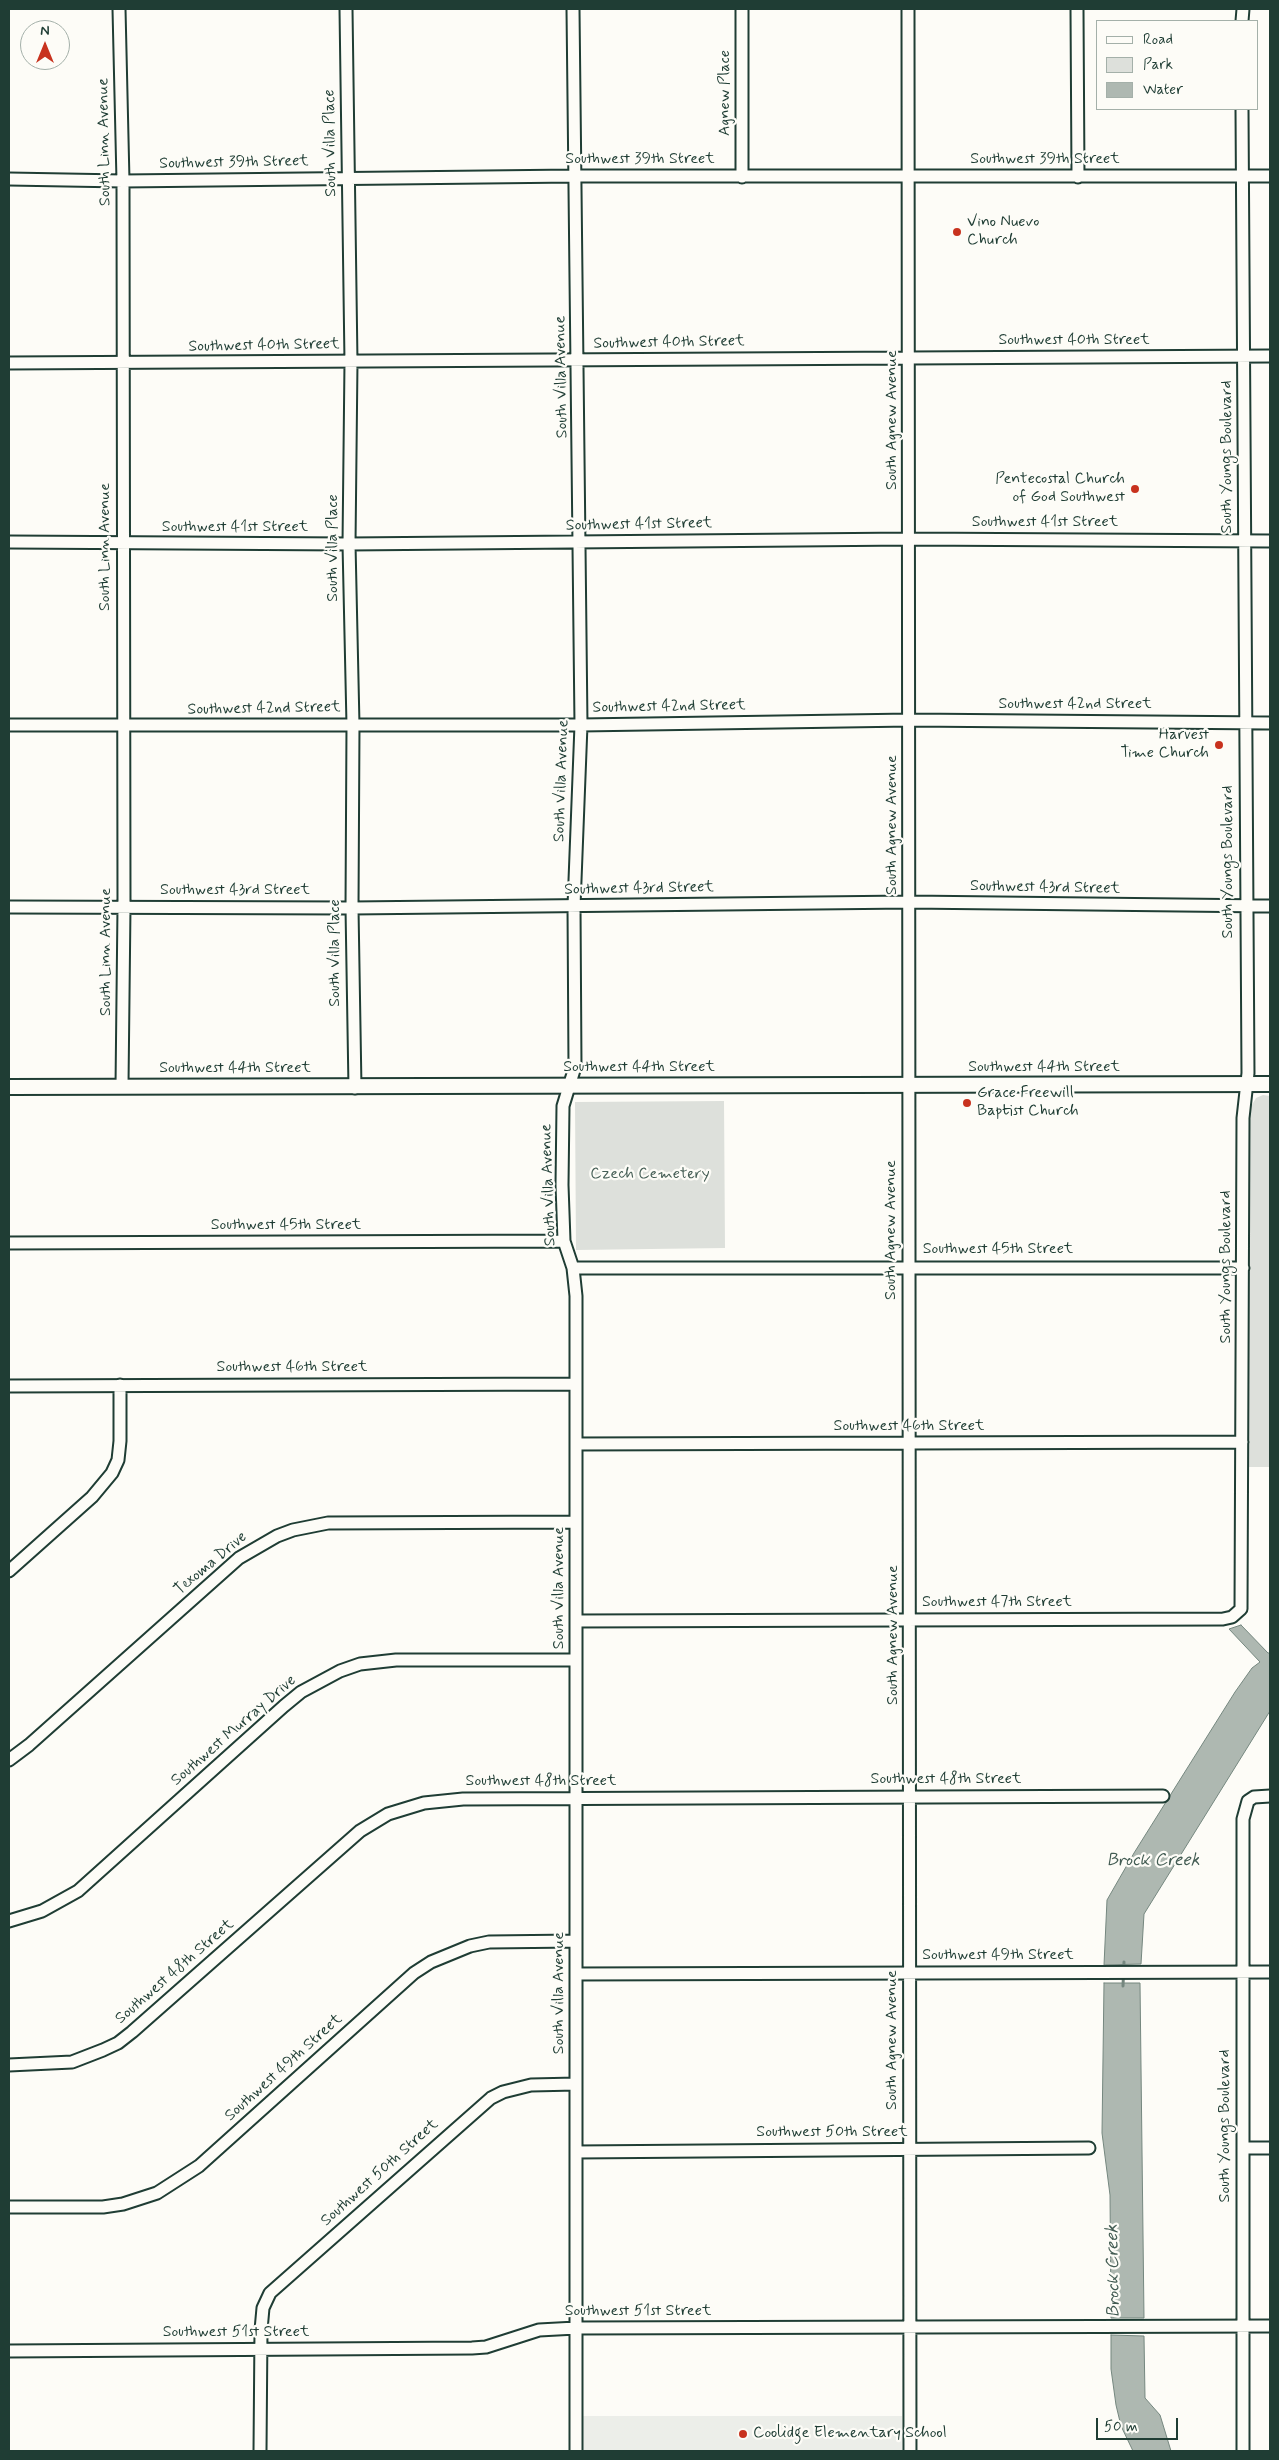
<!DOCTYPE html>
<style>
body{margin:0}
#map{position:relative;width:1279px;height:2460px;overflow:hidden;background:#fdfcf7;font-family:Mynerve,sans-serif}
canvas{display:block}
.frame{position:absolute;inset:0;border:10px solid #1f3d34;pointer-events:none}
.legend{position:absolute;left:1096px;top:20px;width:162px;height:90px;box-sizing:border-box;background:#fdfcf7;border:1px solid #a4b0a9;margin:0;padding:6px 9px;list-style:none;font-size:15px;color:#1f3d34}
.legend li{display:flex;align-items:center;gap:10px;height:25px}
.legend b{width:25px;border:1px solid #a4b0a9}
.north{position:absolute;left:20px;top:20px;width:50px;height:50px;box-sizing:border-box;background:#fdfcf7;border:1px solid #a4b0a9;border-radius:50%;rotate:0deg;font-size:14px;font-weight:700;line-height:20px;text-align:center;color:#1f3d34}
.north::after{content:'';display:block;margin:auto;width:18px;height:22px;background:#c8321e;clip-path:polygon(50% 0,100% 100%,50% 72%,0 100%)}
.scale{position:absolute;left:1096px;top:2418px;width:82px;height:22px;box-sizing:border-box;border:2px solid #1f3d34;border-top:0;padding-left:6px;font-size:15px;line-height:18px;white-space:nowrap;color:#1f3d34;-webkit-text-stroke:4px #fdfcf7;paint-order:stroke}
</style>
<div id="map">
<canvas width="1279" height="2460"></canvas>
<div class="frame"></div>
<ul class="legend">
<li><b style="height:6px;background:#fdfcf7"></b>Road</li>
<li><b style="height:14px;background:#dde0db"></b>Park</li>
<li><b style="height:14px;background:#aeb8b1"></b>Water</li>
</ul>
<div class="north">N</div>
<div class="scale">50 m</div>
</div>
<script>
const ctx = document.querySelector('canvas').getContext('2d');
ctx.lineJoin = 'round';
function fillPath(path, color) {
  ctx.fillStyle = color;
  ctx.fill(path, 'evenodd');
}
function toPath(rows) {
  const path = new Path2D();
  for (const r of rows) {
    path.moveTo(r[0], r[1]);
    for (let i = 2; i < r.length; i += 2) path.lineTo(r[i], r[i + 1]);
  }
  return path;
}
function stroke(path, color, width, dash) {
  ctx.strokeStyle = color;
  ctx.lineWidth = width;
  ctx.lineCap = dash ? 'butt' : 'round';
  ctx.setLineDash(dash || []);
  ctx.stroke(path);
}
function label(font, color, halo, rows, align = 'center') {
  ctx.font = font + ' Mynerve,sans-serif';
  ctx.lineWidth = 4.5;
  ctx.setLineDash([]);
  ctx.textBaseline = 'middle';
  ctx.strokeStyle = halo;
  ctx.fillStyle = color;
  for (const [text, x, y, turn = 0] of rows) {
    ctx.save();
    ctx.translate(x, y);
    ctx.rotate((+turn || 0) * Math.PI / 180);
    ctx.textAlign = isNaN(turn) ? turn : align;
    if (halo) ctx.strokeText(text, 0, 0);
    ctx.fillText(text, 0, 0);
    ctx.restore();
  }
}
fillPath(toPath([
 [583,2416,902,2416,902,2451,583,2451]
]), '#eceee9');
fillPath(toPath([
 [1263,1095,1270,1096,1270,1467,1249,1467,1249,1110,1256,1098],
 [724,1101,725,1248,576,1250,575,1102]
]), '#dde0db');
const water = toPath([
 [1241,1625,1268,1653,1270,1653,1270,1711,1144,1914,1141,1964,1104,1965,1107,1900,1134,1853,1235,1692,1252,1668,1260,1662,1229,1629,1241,1625],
 [1104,1983,1140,1983,1144,2318,1111,2318,1110,2195,1102,2133,1104,1983],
 [1111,2335,1144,2336,1145,2398,1160,2415,1171,2451,1133,2451,1121,2426,1116,2405,1111,2369,1111,2335]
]);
fillPath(water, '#aeb8b1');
stroke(water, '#75877f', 1);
stroke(toPath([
 [1123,1986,1124,1962]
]), '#75877f', 3);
const minor = toPath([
 [119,9,123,181,124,907,122,1086],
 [346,9,351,362,349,544,353,725,352,908,355,1088],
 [573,9,581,725,574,906,575,1067,563,1106,562,1185,564,1241,573,1268,576,1296,576,2451],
 [742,9,742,177],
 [908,9,910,2451],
 [1077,9,1078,177],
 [1242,21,1243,9],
 [9,179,123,181,574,176,1270,176],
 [9,363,1270,356],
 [9,542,349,544,909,539,1270,541],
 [9,725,581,725,910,720,1270,723],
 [9,907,352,908,909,902,1270,906],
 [9,1243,564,1241],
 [573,1268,1243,1268],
 [9,1386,576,1384],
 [576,1444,1242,1442],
 [9,1571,92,1497,112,1473,118,1460,120,1441,120,1385],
 [576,1621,1223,1619,1232,1617,1241,1609,1243,1118,1248,1073,1242,109],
 [9,1760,29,1745,239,1558,277,1536,293,1530,328,1523,575,1522],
 [9,1921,42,1911,78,1891,284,1706,301,1692,340,1671,360,1664,396,1660,576,1660],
 [576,1974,1270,1972],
 [9,2065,72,2062,103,2050,118,2043,132,2032,360,1831,388,1814,424,1803,463,1799,1163,1796],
 [1243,2148,1270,2148],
 [576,2152,1089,2148],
 [9,2207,103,2207,123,2204,157,2193,199,2166,414,1973,431,1962,470,1946,489,1942,576,1941],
 [9,2351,472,2348,486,2347,539,2330,576,2328,1270,2326],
 [260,2451,261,2330,263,2308,270,2293,491,2098,503,2092,531,2085,576,2084],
 [1243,2451,1243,1819,1248,1801,1254,1797,1270,1796]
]);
const major = toPath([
 [9,1087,1270,1084]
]);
stroke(minor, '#1f3d34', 15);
stroke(major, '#1f3d34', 18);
stroke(minor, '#fdfcf7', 11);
stroke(major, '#fdfcf7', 14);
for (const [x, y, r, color] of [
 [957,232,5,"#c8321e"],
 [1135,489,5,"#c8321e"],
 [1219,745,5,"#c8321e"],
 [967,1103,5,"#c8321e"],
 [743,2434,5,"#c8321e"]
]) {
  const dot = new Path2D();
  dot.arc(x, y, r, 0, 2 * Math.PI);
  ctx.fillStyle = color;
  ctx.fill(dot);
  stroke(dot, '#fdfcf7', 2);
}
label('16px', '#1f3d34', '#fdfcf7', [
 ["Agnew Place",726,93,-90],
 ["South Linn Avenue",105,142,-91],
 ["South Villa Place",331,143,-91],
 ["Southwest 39th Street",640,160],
 ["Southwest 39th Street",1045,160],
 ["Southwest 39th Street",234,163,-1],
 ["Southwest 40th Street",1074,341],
 ["Southwest 40th Street",669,343,-1],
 ["Southwest 40th Street",264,346,-1],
 ["South Villa Avenue",562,377,-91],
 ["South Agnew Avenue",893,420,-90],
 ["South Youngs Boulevard",1228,457,-90],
 ["Southwest 41st Street",1045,523],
 ["Southwest 41st Street",639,525,-1],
 ["Southwest 41st Street",235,528],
 ["South Linn Avenue",106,547,-90],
 ["South Villa Place",334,548,-90],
 ["Southwest 42nd Street",1075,705],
 ["Southwest 42nd Street",669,707,-1],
 ["Southwest 42nd Street",264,709,-1],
 ["South Villa Avenue",562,781,-88],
 ["South Agnew Avenue",893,825,-90],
 ["South Youngs Boulevard",1229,862,-90],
 ["Southwest 43rd Street",1045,888,1],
 ["Southwest 43rd Street",639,889,-1],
 ["Southwest 43rd Street",235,891],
 ["South Linn Avenue",107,952,-90],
 ["South Villa Place",336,953,-90],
 ["Southwest 44th Street",639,1068],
 ["Southwest 44th Street",1044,1068],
 ["Southwest 44th Street",235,1069],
 ["South Villa Avenue",549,1185,-92],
 ["Southwest 45th Street",286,1226],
 ["South Agnew Avenue",892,1230,-90],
 ["Southwest 45th Street",998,1250],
 ["South Youngs Boulevard",1227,1267,-90],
 ["Southwest 46th Street",292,1368],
 ["Southwest 46th Street",909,1427],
 ["Texoma Drive",211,1564,-40],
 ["South Villa Avenue",560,1588,-90],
 ["Southwest 47th Street",997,1603],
 ["South Agnew Avenue",894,1635,-90],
 ["Southwest Murray Drive",234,1731,-41],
 ["Southwest 48th Street",946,1780],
 ["Southwest 48th Street",541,1782],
 ["Southwest 49th Street",998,1956],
 ["Southwest 48th Street",175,1972,-41],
 ["South Villa Avenue",560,1993,-90],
 ["South Agnew Avenue",893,2040,-90],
 ["Southwest 49th Street",284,2068,-42],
 ["South Youngs Boulevard",1226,2126,-90],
 ["Southwest 50th Street",832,2133],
 ["Southwest 50th Street",380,2173,-42],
 ["Southwest 51st Street",638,2312],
 ["Southwest 51st Street",236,2333]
]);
label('16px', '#1f3d34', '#fdfcf7', [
 ["Vino Nuevo",967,223],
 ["Church",967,241],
 ["Pentecostal Church",1125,480,"right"],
 ["of God Southwest",1125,498,"right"],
 ["Harvest",1209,736,"right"],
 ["Time Church",1209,754,"right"],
 ["Grace Freewill",977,1094],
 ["Baptist Church",977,1112],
 ["Coolidge Elementary School",753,2434]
], 'left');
label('16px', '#455e55', '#fdfcf7', [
 ["Czech Cemetery",650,1175]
]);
label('italic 18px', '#435c53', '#fdfcf7', [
 ["Brock Creek",1153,1861],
 ["Brock Creek",1114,2271,-91]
]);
</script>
